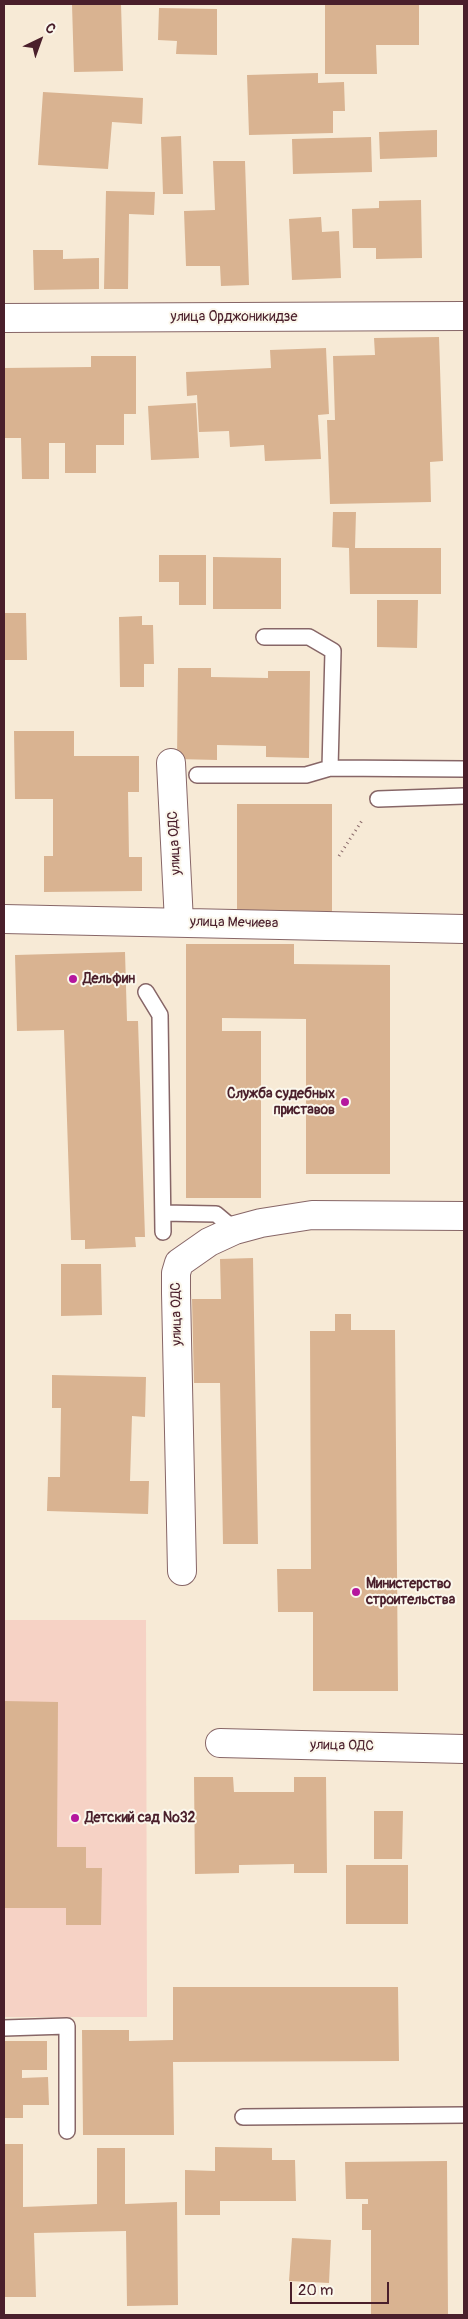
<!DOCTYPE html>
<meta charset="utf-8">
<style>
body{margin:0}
#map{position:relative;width:468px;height:2319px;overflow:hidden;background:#f7ead6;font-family:Pangolin,sans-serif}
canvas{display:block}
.frame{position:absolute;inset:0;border:5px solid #4a1f2b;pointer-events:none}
.north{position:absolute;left:15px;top:15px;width:50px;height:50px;-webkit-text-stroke:4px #fbf7ec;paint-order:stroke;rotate:42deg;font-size:14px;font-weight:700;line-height:20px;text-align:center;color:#4a1f2b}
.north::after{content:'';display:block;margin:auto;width:18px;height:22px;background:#4a1f2b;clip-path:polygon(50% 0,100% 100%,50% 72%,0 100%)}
.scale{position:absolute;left:290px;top:2282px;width:99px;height:22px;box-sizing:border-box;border:2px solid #4a1f2b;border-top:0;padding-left:6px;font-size:15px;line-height:18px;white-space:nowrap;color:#4a1f2b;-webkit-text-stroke:4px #fbf7ec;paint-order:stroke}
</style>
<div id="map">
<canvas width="468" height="2319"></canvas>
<div class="frame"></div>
<div class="north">С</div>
<div class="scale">20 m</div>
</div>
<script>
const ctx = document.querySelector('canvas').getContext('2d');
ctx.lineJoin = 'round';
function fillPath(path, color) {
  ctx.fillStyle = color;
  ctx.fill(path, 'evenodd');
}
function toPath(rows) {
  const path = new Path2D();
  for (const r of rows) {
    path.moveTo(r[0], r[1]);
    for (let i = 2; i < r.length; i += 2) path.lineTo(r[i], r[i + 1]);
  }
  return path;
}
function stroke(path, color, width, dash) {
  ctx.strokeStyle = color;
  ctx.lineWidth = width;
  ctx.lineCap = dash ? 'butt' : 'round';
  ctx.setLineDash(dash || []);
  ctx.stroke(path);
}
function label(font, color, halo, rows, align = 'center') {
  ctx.font = font + ' Pangolin,sans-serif';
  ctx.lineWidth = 4;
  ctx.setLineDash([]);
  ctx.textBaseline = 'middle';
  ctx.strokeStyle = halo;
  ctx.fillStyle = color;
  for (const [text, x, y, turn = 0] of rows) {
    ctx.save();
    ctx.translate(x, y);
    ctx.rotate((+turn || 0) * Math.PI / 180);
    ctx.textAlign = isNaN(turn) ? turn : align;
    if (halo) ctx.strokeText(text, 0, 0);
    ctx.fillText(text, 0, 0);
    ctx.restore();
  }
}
fillPath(toPath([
 [4,1620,146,1620,147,2017,4,2017]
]), '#f6d2c5');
fillPath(toPath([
 [72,4,121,4,123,71,74,72],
 [325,4,419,4,419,45,376,45,377,74,325,74],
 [159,8,217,9,217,55,176,54,177,41,158,40],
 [318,73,318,83,344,82,345,111,333,111,333,133,249,135,247,75],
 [43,92,143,98,142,124,112,122,108,169,38,165],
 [437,130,437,157,380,159,379,132],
 [181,136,183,194,163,194,161,137],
 [371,137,372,172,293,174,292,139],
 [213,161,245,161,249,285,221,286,220,266,186,266,184,211,215,210],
 [106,191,155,192,154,215,129,214,128,289,104,289],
 [421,200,422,258,376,259,376,248,353,248,352,209,379,208,379,201],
 [321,217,322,232,339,231,341,278,292,280,289,219],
 [33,250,63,250,63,259,99,258,99,289,34,290],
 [439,337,443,461,430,462,431,502,330,504,327,420,335,420,333,356,375,355,374,338],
 [326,348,329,414,318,415,321,459,265,461,264,445,230,447,229,431,199,432,197,395,187,396,186,372,271,368,270,350],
 [91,356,136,356,136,414,124,414,124,445,96,445,96,473,65,473,65,443,49,443,49,479,22,479,21,438,4,438,4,368,91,367],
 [196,403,199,458,151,460,148,406],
 [333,512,356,512,355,548,441,548,441,594,350,594,349,548,332,547],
 [159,555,206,555,206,605,179,605,179,582,159,582],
 [213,557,281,558,281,609,213,609],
 [377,600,418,600,417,648,377,647],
 [4,613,26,613,27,660,4,660],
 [142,616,142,625,153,625,154,664,144,664,144,687,120,687,119,617],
 [178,668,211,668,211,677,268,678,268,671,310,671,309,758,266,757,266,746,217,745,217,760,177,759],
 [14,731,74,731,74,756,139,756,139,792,128,792,129,857,142,857,142,891,44,892,44,856,53,856,53,799,15,799],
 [237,804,332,804,332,912,237,912],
 [186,944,294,944,294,964,390,965,390,1174,306,1174,306,1019,222,1018,222,1031,261,1031,261,1198,186,1198],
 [125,952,127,1021,138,1021,145,1237,135,1237,136,1247,85,1249,85,1240,71,1240,64,1030,17,1031,15,955],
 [253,1258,258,1544,223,1544,220,1383,194,1383,192,1299,221,1299,220,1259],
 [61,1264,101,1264,102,1315,61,1316],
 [335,1314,351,1314,351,1330,395,1330,398,1691,313,1691,313,1612,278,1612,277,1569,311,1569,310,1331,335,1331],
 [52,1375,146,1377,145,1417,132,1416,130,1481,149,1481,148,1514,47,1511,48,1477,60,1477,61,1408,52,1408],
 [4,1701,58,1702,57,1847,86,1847,86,1868,102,1868,101,1925,66,1925,66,1908,4,1908],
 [194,1777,233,1777,234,1792,294,1792,294,1777,326,1777,327,1873,294,1873,294,1864,239,1865,239,1873,195,1874],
 [374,1811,403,1811,402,1859,374,1859],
 [346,1865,408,1865,408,1924,346,1924],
 [173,1987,398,1987,399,2061,173,2062,174,2135,83,2135,82,2030,129,2030,129,2041,173,2040],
 [4,2041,47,2041,47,2070,22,2070,22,2078,48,2077,49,2105,23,2105,23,2118,4,2118],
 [4,2144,23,2144,23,2207,97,2204,97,2148,125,2148,125,2204,177,2202,178,2305,127,2306,126,2231,34,2233,36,2297,4,2297],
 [215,2147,272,2148,272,2160,295,2160,296,2201,220,2201,220,2215,185,2215,185,2170,215,2171],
 [447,2161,448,2315,371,2315,371,2230,362,2230,362,2204,368,2204,368,2199,346,2199,345,2162],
 [292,2238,331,2240,329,2283,289,2281]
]), '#d9b391');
const service = toPath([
 [264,637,309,637,333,651,330,768],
 [197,775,306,775,330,768,464,769],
 [378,799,464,796],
 [146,992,160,1015,163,1232],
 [163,1213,216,1214,235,1230],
 [4,2028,67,2026,67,2131],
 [243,2117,464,2115]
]);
const minor = toPath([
 [4,318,464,316],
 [171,763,179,922],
 [4,919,464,929],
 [182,1571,176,1293,176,1273,179,1263,209,1242,235,1230,261,1223,312,1215,464,1216],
 [220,1743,464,1749]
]);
stroke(service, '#876667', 18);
stroke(minor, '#876667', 30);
stroke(toPath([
 [339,856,363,819]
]), '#876667', 3, [1, 4]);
stroke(service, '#fff', 15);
stroke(minor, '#fff', 28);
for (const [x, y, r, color] of [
 [73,979,5,"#b5179e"],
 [345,1102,5,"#b5179e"],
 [356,1592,5,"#b5179e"],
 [75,1818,5,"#b5179e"]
]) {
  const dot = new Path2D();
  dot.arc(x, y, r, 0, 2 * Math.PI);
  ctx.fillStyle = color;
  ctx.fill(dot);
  stroke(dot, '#fbf7ec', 2);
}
label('14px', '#4a1f2b', '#fbf7ec', [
 ["улица Орджоникидзе",234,317],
 ["улица ОДС",175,843,-93],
 ["улица Мечиева",234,923,1],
 ["улица ОДС",177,1314,-91],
 ["улица ОДС",342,1746,1]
]);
label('bold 14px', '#4a1f2b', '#fbf7ec', [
 ["Дельфин",83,979],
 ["Служба судебных",335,1094,"right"],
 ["приставов",335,1110,"right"],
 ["Министерство",366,1584],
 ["строительства",366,1600],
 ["Детский сад №32",85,1818]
], 'left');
</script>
